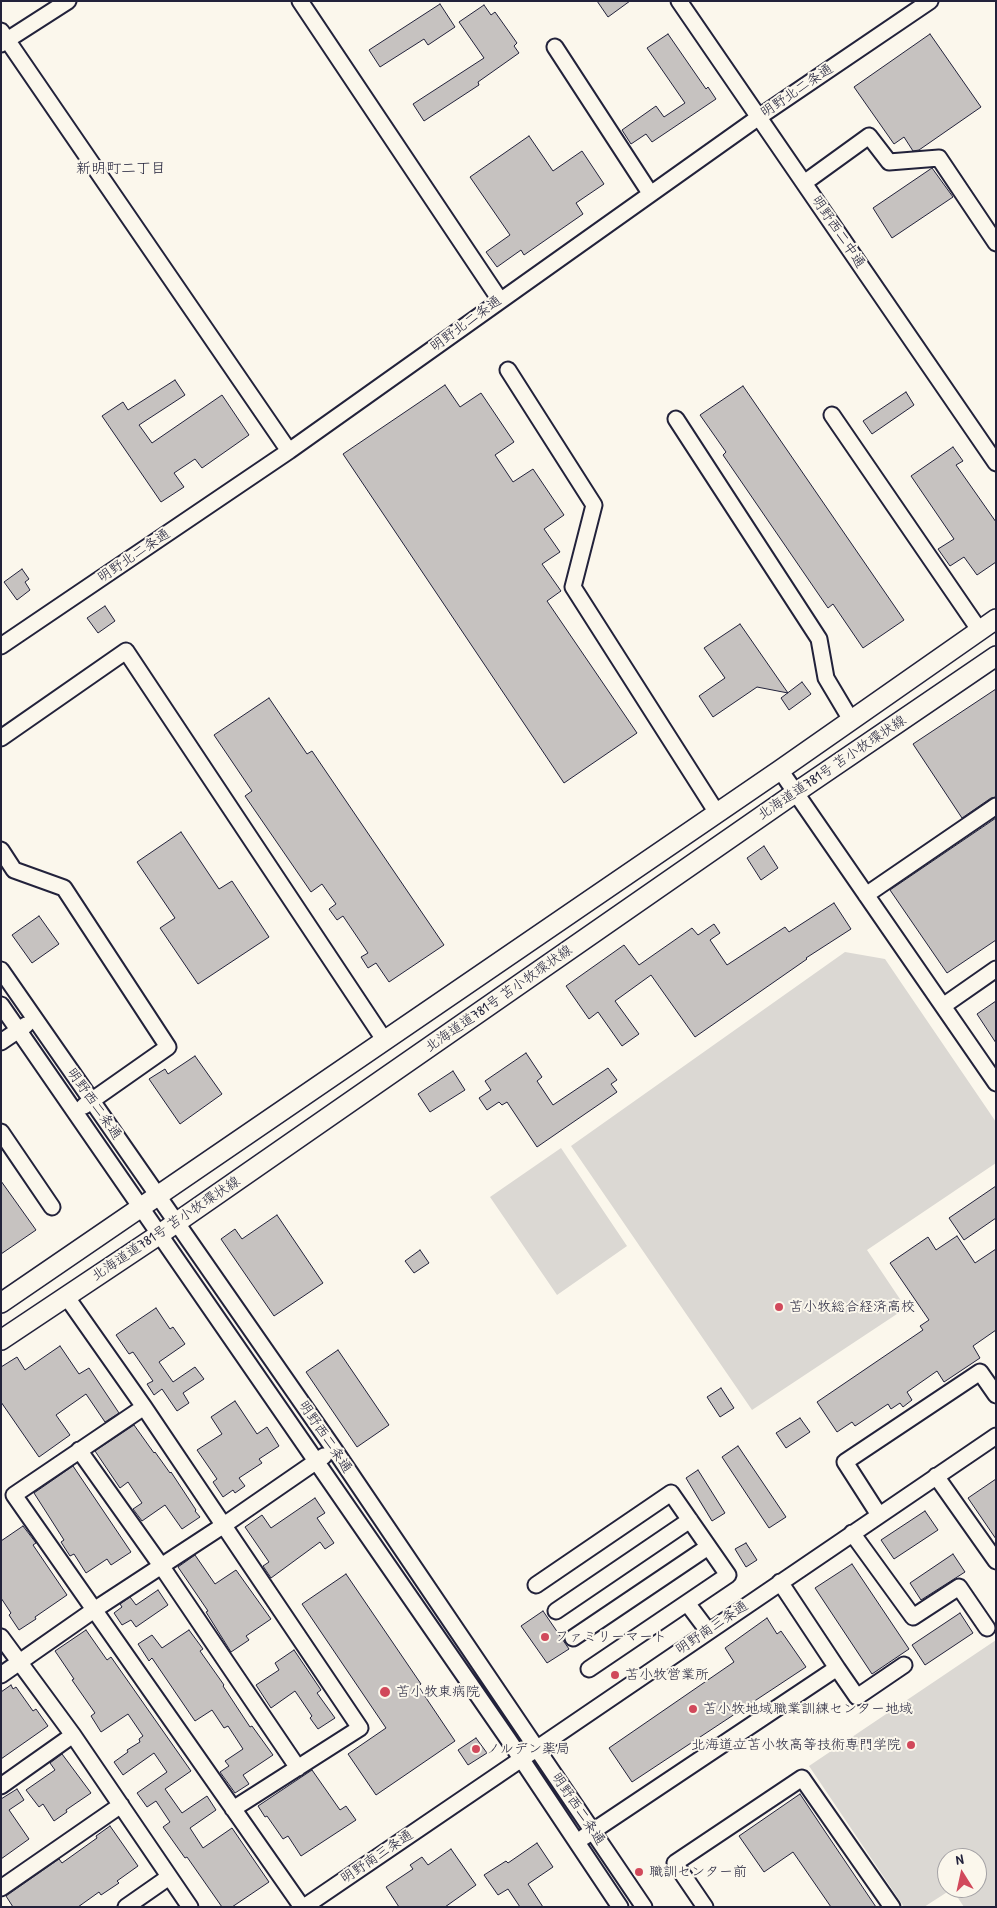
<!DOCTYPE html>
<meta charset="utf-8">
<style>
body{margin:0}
#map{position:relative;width:997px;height:1908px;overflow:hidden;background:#fbf7ec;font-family:"Patrick Hand",sans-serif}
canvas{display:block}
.frame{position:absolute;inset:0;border:2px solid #22223b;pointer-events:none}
.north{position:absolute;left:937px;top:1848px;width:50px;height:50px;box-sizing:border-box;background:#fbf7ec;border:1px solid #a4a2a5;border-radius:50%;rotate:350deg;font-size:14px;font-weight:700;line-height:20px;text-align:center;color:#22223b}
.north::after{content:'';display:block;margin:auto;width:18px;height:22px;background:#d1495b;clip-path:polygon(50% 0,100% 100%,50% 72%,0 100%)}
</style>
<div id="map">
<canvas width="997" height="1908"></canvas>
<div class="frame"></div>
<div class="north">N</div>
</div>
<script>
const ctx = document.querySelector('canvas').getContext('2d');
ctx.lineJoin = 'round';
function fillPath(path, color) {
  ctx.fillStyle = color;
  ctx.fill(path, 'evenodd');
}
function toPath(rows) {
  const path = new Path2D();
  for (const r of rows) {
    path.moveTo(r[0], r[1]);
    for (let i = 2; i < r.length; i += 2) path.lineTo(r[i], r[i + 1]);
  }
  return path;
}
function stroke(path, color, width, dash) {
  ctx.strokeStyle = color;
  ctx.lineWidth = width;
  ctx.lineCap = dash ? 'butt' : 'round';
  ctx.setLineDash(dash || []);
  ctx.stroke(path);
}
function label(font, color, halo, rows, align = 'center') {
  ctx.font = font + ' "Patrick Hand","Klee One",sans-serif';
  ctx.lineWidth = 4;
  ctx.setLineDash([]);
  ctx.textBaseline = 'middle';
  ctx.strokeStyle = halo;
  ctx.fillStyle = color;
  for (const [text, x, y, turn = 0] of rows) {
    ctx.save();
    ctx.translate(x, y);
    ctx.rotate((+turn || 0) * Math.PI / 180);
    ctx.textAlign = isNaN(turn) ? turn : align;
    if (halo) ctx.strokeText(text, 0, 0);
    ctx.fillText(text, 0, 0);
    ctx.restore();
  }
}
fillPath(toPath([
 [845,952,885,959,996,1122,996,1163,867,1250,906,1308,752,1410,571,1146],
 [561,1148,627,1246,557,1295,490,1197],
 [996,1640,996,1907,964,1907,952,1889,924,1907,904,1907,809,1766],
 [947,1858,977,1858,977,1888,947,1888]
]), '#dbd8d3');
const building = toPath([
 [597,1,630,1,608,17,597,1],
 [440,4,455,27,428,45,424,39,380,67,369,50,440,4],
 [484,5,491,15,495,12,517,43,514,46,519,53,478,82,479,85,424,121,413,104,484,58,459,22,484,5],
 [668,34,706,89,708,87,716,99,652,142,646,134,631,144,622,130,656,106,664,117,685,103,647,48,668,34],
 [930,34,981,107,919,150,913,151,904,137,894,144,854,87,930,34],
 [529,136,553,171,582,151,604,184,576,203,583,214,524,255,521,250,497,267,486,252,510,235,470,177,529,136],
 [932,168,953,197,892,238,873,208,932,168],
 [175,380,185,395,139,425,152,443,222,395,249,435,202,468,195,459,174,473,184,487,161,502,102,416,123,402,128,410,175,380],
 [445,385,460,407,481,393,514,442,495,455,513,482,533,469,564,515,544,529,560,552,542,564,561,591,547,601,637,733,564,783,343,454,445,385],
 [743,386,904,620,863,648,833,604,828,608,723,455,726,452,700,415,743,386],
 [906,392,914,405,872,434,863,421,906,392],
 [953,447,963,461,956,465,996,522,996,562,977,575,964,557,950,566,938,549,954,539,911,476,953,447],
 [22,569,29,579,25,582,30,590,17,600,4,582,22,569],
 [105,606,115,621,98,633,87,618,105,606],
 [740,624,788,693,757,687,713,717,699,696,725,678,704,648,740,624],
 [802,682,811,694,789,710,781,698,802,682],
 [996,689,996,797,991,798,962,818,913,744,996,689],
 [269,698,307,754,312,751,444,945,389,982,376,963,368,968,361,957,368,953,343,916,337,920,329,909,336,904,322,884,311,892,245,796,252,791,214,735,269,698],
 [996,818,996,940,947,973,890,890,996,818],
 [181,832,219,889,232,881,269,937,198,984,160,928,175,918,137,862,181,832],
 [764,846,778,868,761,880,747,858,764,846],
 [834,903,851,929,806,958,807,959,695,1037,651,975,615,1001,639,1034,622,1046,598,1012,589,1019,566,986,624,945,639,965,692,928,698,935,714,924,720,933,710,940,727,965,785,927,789,932,834,903],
 [39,916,59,944,32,963,12,935,39,916],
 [996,1001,996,1043,977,1014,996,1001],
 [526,1053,542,1077,537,1081,553,1105,608,1068,617,1080,611,1084,617,1092,537,1147,507,1102,502,1105,499,1102,487,1110,479,1098,491,1090,485,1081,526,1053],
 [195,1056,222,1094,180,1124,149,1079,165,1069,168,1074,195,1056],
 [453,1071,465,1090,430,1112,418,1094,453,1071],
 [1,1181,36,1230,1,1254,1,1181],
 [996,1186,996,1218,964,1240,949,1218,996,1186],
 [277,1215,323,1283,274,1316,221,1239,235,1229,242,1239,277,1215],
 [957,1236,975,1263,996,1249,996,1330,973,1346,980,1358,944,1382,937,1371,907,1392,912,1400,903,1407,900,1403,891,1409,888,1404,855,1426,852,1422,837,1432,817,1402,923,1330,920,1326,929,1320,890,1263,928,1237,936,1250,957,1236],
 [420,1250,429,1263,414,1273,405,1261,420,1250],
 [156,1308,170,1329,173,1327,185,1344,159,1362,173,1382,195,1367,204,1379,183,1393,189,1403,177,1411,162,1389,154,1395,147,1384,153,1381,133,1352,129,1354,116,1335,156,1308],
 [60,1346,79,1374,89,1368,119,1413,105,1422,86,1394,56,1415,70,1435,39,1457,1,1402,1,1367,17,1357,25,1370,60,1346],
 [338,1350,389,1425,357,1447,306,1372,338,1350],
 [721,1388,734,1408,720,1417,707,1397,721,1388],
 [235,1401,257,1434,267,1427,279,1446,259,1459,262,1463,239,1478,245,1486,235,1493,233,1490,223,1497,213,1482,217,1479,197,1450,222,1434,211,1417,235,1401],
 [800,1418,810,1432,786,1448,776,1433,800,1418],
 [134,1425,154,1453,155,1452,170,1473,171,1472,196,1510,195,1511,200,1517,182,1529,165,1505,142,1521,133,1509,142,1503,128,1482,120,1488,95,1451,134,1425],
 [738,1446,786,1517,769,1528,722,1457,738,1446],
 [73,1466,131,1552,111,1565,107,1559,86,1573,74,1554,70,1556,61,1542,64,1540,34,1493,73,1466],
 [698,1470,725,1513,712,1521,686,1478,698,1470],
 [996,1479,996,1539,968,1498,996,1479],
 [315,1498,325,1513,317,1518,334,1543,325,1549,320,1542,271,1578,263,1566,269,1562,245,1527,262,1515,271,1528,315,1498],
 [925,1511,938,1530,894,1559,881,1540,925,1511],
 [23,1526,36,1543,33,1545,67,1595,35,1617,36,1619,19,1630,9,1615,11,1613,1,1598,1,1541,23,1526],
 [746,1543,757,1560,746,1567,735,1549,746,1543],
 [953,1554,965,1572,921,1600,910,1583,953,1554],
 [195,1555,215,1584,236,1570,271,1619,246,1636,249,1640,231,1652,206,1612,208,1611,178,1567,195,1555],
 [852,1564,909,1649,872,1674,815,1588,852,1564],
 [346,1574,421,1684,418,1686,455,1741,376,1795,348,1754,386,1728,302,1604,346,1574],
 [158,1590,168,1605,136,1627,131,1620,122,1625,114,1613,122,1607,120,1604,130,1597,136,1605,158,1590],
 [543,1611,569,1649,547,1663,521,1626,543,1611],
 [960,1613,973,1633,925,1665,912,1645,960,1613],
 [767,1618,777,1634,781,1631,806,1667,632,1782,609,1748,734,1662,725,1648,767,1618],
 [86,1630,107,1660,111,1657,191,1771,165,1789,182,1813,207,1796,216,1810,190,1828,203,1848,232,1828,269,1882,232,1907,222,1907,187,1857,185,1858,163,1827,170,1822,156,1801,147,1807,137,1793,167,1772,154,1753,123,1775,114,1762,128,1752,127,1750,140,1742,139,1739,143,1736,128,1714,101,1732,91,1716,95,1713,72,1680,74,1679,55,1651,86,1630],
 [189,1630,203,1649,200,1651,224,1685,223,1686,250,1727,252,1726,273,1755,243,1775,249,1784,235,1793,220,1772,229,1766,225,1761,243,1749,228,1726,224,1728,212,1710,195,1721,152,1658,149,1661,138,1644,152,1635,162,1648,189,1630],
 [294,1650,321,1690,317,1693,335,1718,318,1729,310,1718,312,1716,295,1691,271,1708,256,1685,279,1670,275,1663,294,1650],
 [11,1685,13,1689,16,1687,33,1711,36,1709,48,1726,1,1759,1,1692,11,1685],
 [476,1738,487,1753,468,1765,458,1750,476,1738],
 [62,1754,91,1793,66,1810,67,1812,54,1821,43,1804,39,1807,26,1790,55,1770,50,1763,62,1754],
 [312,1770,340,1810,346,1806,356,1820,301,1856,288,1836,283,1839,267,1816,265,1817,258,1806,312,1770],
 [17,1789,24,1800,9,1810,29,1839,1,1859,1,1799,17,1789],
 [800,1794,824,1830,876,1907,831,1907,793,1852,764,1872,739,1836,800,1794],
 [110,1826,138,1866,117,1881,119,1883,101,1895,99,1892,78,1907,13,1907,6,1896,59,1859,62,1863,97,1838,96,1836,110,1826],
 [537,1843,553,1867,528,1884,543,1907,520,1907,508,1889,498,1895,484,1875,506,1861,508,1863,537,1843],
 [451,1849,476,1885,445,1907,399,1907,386,1887,413,1869,410,1865,422,1857,428,1865,451,1849]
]);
fillPath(building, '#c6c2c0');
stroke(building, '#22223b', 1);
const minor = toPath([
 [300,1,500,300],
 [679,1,996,463],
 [1,31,289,451],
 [1,44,68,1],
 [555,47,650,193],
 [804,183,869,136,889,162,939,158,996,243],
 [508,370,594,505,573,587,717,813],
 [832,415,980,631],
 [676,419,819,639,826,678,851,720],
 [1,646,289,451,759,117,930,1],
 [1,738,126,651,385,1041],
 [780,770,996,1083],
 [1,850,14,870,64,888,168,1047,84,1106],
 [866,895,996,806],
 [1,970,334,1449,644,1907],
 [1,1005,508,1739,620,1907],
 [943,1006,996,969],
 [1,1042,26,1025],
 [1,1132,52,1207],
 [66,1296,144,1407,360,1728,233,1809],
 [144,1407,14,1495,302,1907],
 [79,1450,162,1567,298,1768],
 [936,1476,996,1561],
 [879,1515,845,1462,980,1372,996,1395],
 [852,1533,913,1617,959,1587,987,1628],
 [536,1585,671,1493,728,1575,589,1669],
 [687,1603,708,1631],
 [556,1611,690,1520],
 [1,1637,73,1735,190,1907],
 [573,1638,708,1547],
 [837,1668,857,1697,904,1665],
 [1,1675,94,1610,224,1525,324,1456],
 [1,1786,73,1735],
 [584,1837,837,1668,780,1582],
 [1,1888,121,1805],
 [126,1907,169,1877],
 [304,1907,996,1436],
 [705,1907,675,1863,802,1778,892,1907]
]);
const major = toPath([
 [1,1303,780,770,996,619],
 [1,1340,160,1234,795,793,996,656]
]);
stroke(minor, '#22223b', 19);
stroke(major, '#22223b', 22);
stroke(minor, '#fbf7ec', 15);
stroke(major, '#fbf7ec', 19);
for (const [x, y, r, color] of [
 [779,1307,5,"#d1495b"],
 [545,1637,5,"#d1495b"],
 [615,1675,5,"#d1495b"],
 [385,1692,6,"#d1495b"],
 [693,1709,5,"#d1495b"],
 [911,1745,5,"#d1495b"],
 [476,1749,5,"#d1495b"],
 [639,1872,5,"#d1495b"]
]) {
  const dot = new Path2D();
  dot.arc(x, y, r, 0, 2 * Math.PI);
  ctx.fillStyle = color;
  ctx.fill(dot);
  stroke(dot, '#fbf7ec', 2);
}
label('14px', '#22223b', '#fbf7ec', [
 ["明野北二条通",797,91,-34],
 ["明野西二中通",838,232,56],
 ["明野北二条通",466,324,-36],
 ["明野北二条通",134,556,-34],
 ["北海道道781号 苫小牧環状線",832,768,-34],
 ["北海道道781号 苫小牧環状線",499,999,-35],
 ["明野西二条通",94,1104,55],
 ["北海道道781号 苫小牧環状線",166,1229,-34],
 ["明野西二条通",325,1437,56],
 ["明野南三条通",712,1628,-34],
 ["明野西二条通",578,1809,56],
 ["明野南三条通",377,1857,-34]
]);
label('14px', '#22223b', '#fbf7ec', [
 ["苫小牧総合経済高校",789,1307],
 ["ファミリーマート",555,1637],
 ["苫小牧営業所",625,1675],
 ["苫小牧東病院",396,1692],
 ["苫小牧地域職業訓練センター地域",703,1709],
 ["北海道立苫小牧高等技術専門学院",901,1745,"right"],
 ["ノルデン薬局",486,1749],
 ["職訓センター前",649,1872]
], 'left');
label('15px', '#22223b', '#fbf7ec', [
 ["新明町二丁目",121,169]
]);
</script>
